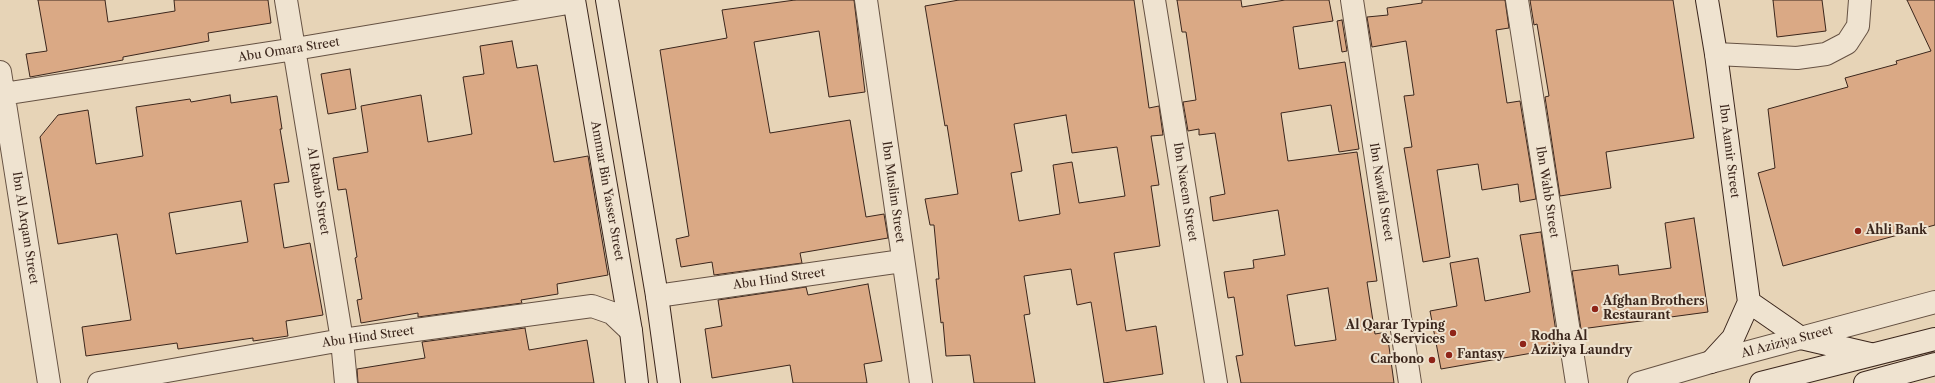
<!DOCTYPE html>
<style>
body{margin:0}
canvas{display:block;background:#e7d4b7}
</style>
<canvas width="1935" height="383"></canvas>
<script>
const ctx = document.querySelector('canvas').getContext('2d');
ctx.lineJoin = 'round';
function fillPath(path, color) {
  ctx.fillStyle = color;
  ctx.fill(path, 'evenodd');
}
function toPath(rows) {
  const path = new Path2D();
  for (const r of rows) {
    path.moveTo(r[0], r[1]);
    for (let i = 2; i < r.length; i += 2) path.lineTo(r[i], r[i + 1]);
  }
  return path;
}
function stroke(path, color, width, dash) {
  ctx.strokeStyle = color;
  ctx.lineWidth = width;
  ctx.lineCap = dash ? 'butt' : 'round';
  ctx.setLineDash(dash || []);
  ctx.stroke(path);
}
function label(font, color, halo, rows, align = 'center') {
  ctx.font = font + ' "Libre Caslon Text",serif';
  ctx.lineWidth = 4;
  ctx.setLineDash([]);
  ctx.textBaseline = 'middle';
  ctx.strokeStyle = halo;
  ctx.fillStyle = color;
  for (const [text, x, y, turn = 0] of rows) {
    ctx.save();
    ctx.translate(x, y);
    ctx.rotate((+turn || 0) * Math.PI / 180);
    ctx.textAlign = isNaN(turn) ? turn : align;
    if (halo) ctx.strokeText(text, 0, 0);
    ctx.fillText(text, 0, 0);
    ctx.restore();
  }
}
const building = toPath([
 [38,0,105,0,108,22,175,11,174,0,268,0,271,23,208,33,209,41,123,57,123,60,30,77,26,54,47,51,38,0],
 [795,0,854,0,865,92,829,97,819,31,754,42,770,133,850,120,866,217,884,214,888,238,800,253,802,263,714,275,712,262,681,267,676,239,689,236,660,50,727,38,722,10,795,0],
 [959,0,1134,0,1149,108,1159,106,1163,135,1151,136,1159,185,1151,186,1160,246,1114,253,1126,331,1156,326,1163,374,1104,383,1091,302,1077,305,1071,269,1024,276,1030,314,1024,315,1035,383,974,383,970,355,946,356,943,322,941,323,936,279,939,279,934,225,930,225,925,199,958,194,947,125,945,126,925,6,959,0],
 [1066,115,1072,153,1117,147,1125,196,1079,203,1072,162,1053,165,1060,214,1019,221,1011,173,1022,171,1014,124,1066,115],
 [1177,0,1241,0,1242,7,1285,0,1329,0,1333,21,1293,27,1299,69,1345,62,1359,149,1339,152,1331,105,1281,113,1288,161,1357,152,1377,281,1367,282,1375,334,1387,332,1394,383,1241,383,1236,356,1243,355,1234,297,1228,298,1224,272,1254,268,1253,260,1285,255,1278,210,1213,221,1210,197,1225,194,1215,133,1199,135,1199,129,1188,131,1183,102,1196,100,1186,32,1182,32,1177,0],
 [1328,288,1336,340,1295,346,1287,295,1328,288],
 [1422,0,1505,0,1509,28,1496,30,1507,103,1520,101,1536,199,1520,202,1518,184,1482,190,1478,164,1437,170,1450,257,1423,262,1404,148,1412,147,1404,96,1414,95,1406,41,1372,47,1367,17,1388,15,1387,8,1422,3,1422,0],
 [1530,0,1673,0,1694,138,1606,152,1611,188,1560,196,1545,97,1549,96,1537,24,1534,25,1530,0],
 [1773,0,1822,0,1826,31,1777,37,1773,0],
 [1907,0,1935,0,1935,225,1783,266,1758,173,1775,168,1768,109,1848,87,1845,78,1897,64,1896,61,1931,51,1907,0],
 [1342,20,1347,51,1342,52,1337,21,1342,20],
 [512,41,517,68,537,65,554,162,588,156,608,275,557,284,558,294,521,300,522,303,418,317,418,313,361,323,357,300,362,299,355,258,357,257,346,189,338,190,333,158,368,152,361,106,421,95,428,142,472,134,463,77,484,74,480,46,512,41],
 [350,69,356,109,328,114,321,74,350,69],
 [230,95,231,103,277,96,282,129,280,129,289,182,274,184,284,248,310,243,323,315,286,321,288,336,253,341,253,338,178,349,177,343,86,356,82,327,131,320,117,234,58,244,40,137,58,115,88,110,96,164,143,156,136,107,190,99,191,102,230,95],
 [241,201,248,242,176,254,169,213,241,201],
 [1694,218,1708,312,1581,329,1572,271,1618,265,1619,275,1671,268,1665,223,1694,218],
 [1541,232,1556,332,1552,332,1555,349,1441,369,1430,311,1457,306,1450,263,1478,258,1485,301,1530,292,1520,235,1541,232],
 [868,284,882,361,864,364,867,383,793,383,790,365,712,378,705,329,722,326,718,300,806,287,808,295,868,284],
 [525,328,529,350,587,340,594,383,358,383,357,369,425,358,422,342,525,328]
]);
fillPath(building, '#daa985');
stroke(building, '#3b261c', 1);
const street = toPath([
 [286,0,342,340,346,383],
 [866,0,921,383],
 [1154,0,1216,383],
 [1352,0,1410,383],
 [1517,0,1577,383],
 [1716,54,1797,58,1826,54,1847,43,1858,26,1860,0],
 [0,72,49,383],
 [3,94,295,49,574,2],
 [657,296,902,261],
 [99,383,342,340,592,306,612,313,631,331],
 [1639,383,1711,362,1935,302]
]);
const secondary = toPath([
 [574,0,631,331,637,383],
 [607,0,657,296,669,383],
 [1707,0,1716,54,1749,302,1733,338,1711,362],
 [1749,302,1801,338,1870,354],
 [1761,383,1935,339],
 [1865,383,1935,364]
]);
stroke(street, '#665243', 24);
stroke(secondary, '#3b261c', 24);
stroke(street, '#efe3d0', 22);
stroke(secondary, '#efe3d0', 22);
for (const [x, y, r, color] of [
 [1858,231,4,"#8f2418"],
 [1595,309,4,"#8f2418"],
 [1453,333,4,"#8f2418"],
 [1523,344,4,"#8f2418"],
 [1449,355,4,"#8f2418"],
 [1432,360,4,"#8f2418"]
]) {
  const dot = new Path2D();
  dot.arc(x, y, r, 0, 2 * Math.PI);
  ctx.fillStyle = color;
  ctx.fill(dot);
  stroke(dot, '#efe3d0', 1.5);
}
label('12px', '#3b261c', '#efe3d0', [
 ["Abu Omara Street",289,50,-9],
 ["Ibn Aamir Street",1729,151,83],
 ["Al Rabab Street",318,191,81],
 ["Ammar Bin Yasser Street",607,191,80],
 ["Ibn Muslim Street",893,192,82],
 ["Ibn Naeem Street",1185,192,81],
 ["Ibn Nawfal Street",1381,192,81],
 ["Ibn Wahb Street",1547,192,81],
 ["Ibn Al Arqam Street",25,228,81],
 ["Abu Hind Street",779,279,-8],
 ["Abu Hind Street",368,337,-8],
 ["Al Aziziya Street",1787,342,-15]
]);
label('bold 12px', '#3b261c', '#efe3d0', [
 ["Ahli Bank",1866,231],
 ["Afghan Brothers",1603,302],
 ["Restaurant",1603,316],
 ["Al Qarar Typing",1445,326,"right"],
 ["& Services",1445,340,"right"],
 ["Rodha Al",1531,337],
 ["Aziziya Laundry",1531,351],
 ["Fantasy",1457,355],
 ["Carbono",1424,360,"right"]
], 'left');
</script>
